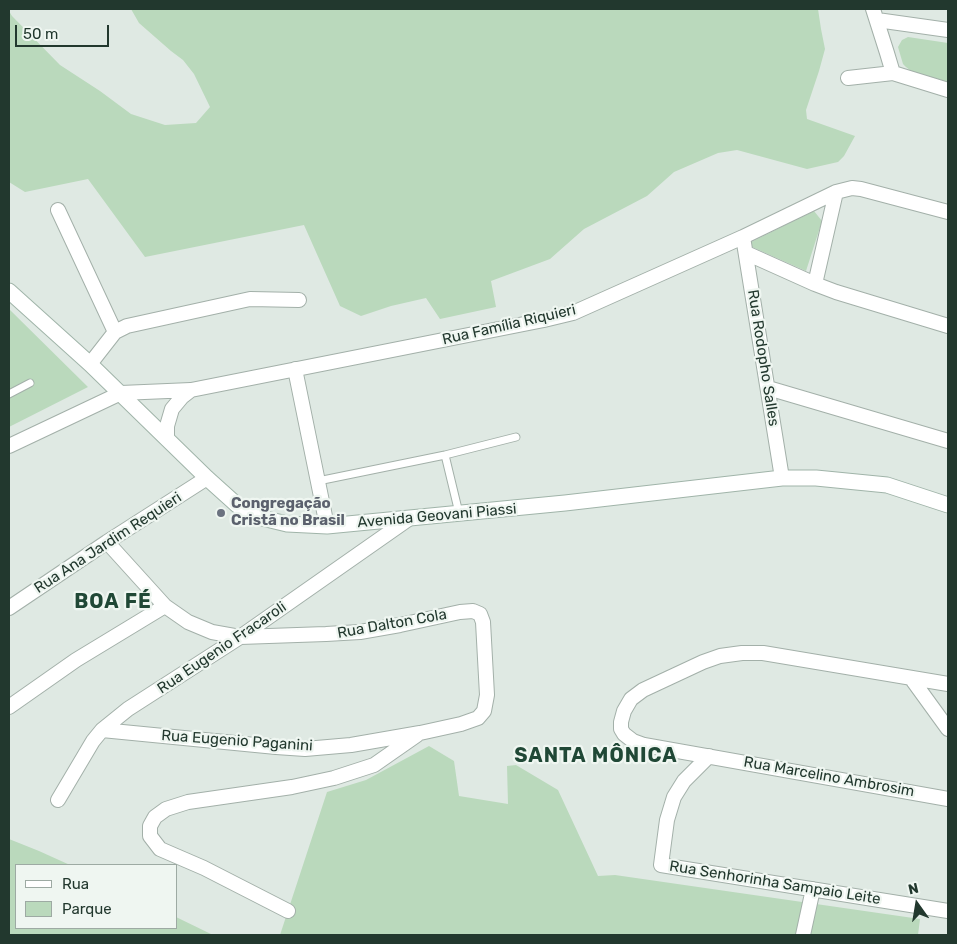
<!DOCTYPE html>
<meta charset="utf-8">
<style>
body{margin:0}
#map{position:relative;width:957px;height:944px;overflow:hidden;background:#dfe9e3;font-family:Rubik,sans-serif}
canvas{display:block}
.frame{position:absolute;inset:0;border:10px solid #22382e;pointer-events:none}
.legend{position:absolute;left:15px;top:864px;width:162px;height:65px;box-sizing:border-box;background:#eff6f1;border:1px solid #9daaa3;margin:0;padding:6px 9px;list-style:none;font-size:15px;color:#22382e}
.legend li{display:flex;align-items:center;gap:10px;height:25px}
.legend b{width:25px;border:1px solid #9daaa3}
.north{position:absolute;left:892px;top:879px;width:50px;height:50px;-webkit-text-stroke:4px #eff6f1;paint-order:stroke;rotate:347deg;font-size:14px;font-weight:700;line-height:20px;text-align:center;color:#22382e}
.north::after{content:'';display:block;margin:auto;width:18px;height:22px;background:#22382e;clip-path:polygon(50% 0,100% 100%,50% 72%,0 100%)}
.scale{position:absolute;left:15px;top:25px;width:94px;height:22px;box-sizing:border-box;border:2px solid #22382e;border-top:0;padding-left:6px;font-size:15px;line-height:18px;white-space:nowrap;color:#22382e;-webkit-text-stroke:4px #eff6f1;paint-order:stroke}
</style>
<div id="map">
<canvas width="957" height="944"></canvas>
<div class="frame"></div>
<ul class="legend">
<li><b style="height:6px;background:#fff"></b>Rua</li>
<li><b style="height:14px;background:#bad9bc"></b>Parque</li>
</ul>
<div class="north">N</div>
<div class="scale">50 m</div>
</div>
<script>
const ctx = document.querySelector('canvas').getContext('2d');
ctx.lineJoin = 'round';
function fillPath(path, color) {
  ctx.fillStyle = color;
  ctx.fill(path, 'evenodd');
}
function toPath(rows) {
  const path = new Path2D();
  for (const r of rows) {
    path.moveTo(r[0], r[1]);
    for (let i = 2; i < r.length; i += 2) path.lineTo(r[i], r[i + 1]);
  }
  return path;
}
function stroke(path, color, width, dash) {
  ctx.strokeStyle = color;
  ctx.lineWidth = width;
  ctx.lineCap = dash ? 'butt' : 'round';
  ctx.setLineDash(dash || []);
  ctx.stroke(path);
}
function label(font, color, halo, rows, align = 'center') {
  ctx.font = font + ' Rubik,sans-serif';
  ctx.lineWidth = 4.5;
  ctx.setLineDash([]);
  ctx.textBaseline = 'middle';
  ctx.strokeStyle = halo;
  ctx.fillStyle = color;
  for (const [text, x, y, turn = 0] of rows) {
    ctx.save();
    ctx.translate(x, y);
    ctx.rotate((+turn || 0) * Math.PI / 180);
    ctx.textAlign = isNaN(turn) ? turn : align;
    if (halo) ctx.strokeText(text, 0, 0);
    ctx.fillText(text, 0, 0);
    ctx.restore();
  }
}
fillPath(toPath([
 [131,9,818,9,821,29,825,49,819,71,806,110,807,119,855,136,844,156,838,162,807,169,737,150,718,153,674,172,647,196,584,229,550,259,491,281,496,307,440,319,426,298,391,306,361,316,340,306,304,225,145,257,88,179,25,192,9,182,9,11,12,16,60,65,100,91,131,114,165,125,196,123,210,107,194,74,183,60,171,51,139,23],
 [908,37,948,43,948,82,911,71,906,67,903,64,898,47,902,40],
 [814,211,822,221,806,271,752,247,751,242],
 [9,309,88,387,9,427],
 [429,746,454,761,459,796,508,804,507,766,516,765,558,790,598,876,615,875,920,919,918,935,280,935,327,792,366,780],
 [9,839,39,851,70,865,16,865,16,928,176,928,176,917,213,935,9,935]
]), '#bad9bc');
const service = toPath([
 [9,394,30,383],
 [445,455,459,513],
 [318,481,445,455,516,437]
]);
const minor = toPath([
 [873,9,887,53,893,73,948,90],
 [877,20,948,30],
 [848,78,893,73],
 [58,210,115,332],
 [743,237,782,478],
 [746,253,815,284,836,292,948,326],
 [815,284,836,192],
 [90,364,115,332,127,326,250,299,299,300],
 [295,369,327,526],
 [768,388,948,441],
 [167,439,167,426,172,409,182,397,191,390],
 [9,446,121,393,191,390,544,320,573,313,743,237,836,192,852,188,861,189,948,212],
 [9,608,107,542,207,478],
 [911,678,948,729],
 [948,684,763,653,742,653,720,656,703,662,643,690,631,699,624,711,621,722,621,729,624,734,633,741,644,745,948,799],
 [9,707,76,660,165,606],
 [102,730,276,747,305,749,351,745,420,733,461,724,478,718,484,711,487,695,483,622,480,614,473,611,460,612,400,625,360,632,326,634,240,637,212,632,188,622,165,606,107,542],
 [709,756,684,781,674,797,667,820,661,865,948,911],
 [58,800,93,741,102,730,128,709,240,637,410,518],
 [288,911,204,868,160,849,150,836,150,826,155,817,166,809,188,802,292,787,334,778,374,765,417,735],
 [803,935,813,889]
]);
const secondary = toPath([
 [9,291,90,364,207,478,237,505,258,517,287,524,327,526,565,503,782,478,816,478,887,485,948,505]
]);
stroke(service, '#a3b0a9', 9);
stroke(minor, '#a3b0a9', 16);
stroke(secondary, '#a0b4a9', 17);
stroke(service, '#fff', 7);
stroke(minor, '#fff', 14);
stroke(secondary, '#fff', 15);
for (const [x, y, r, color] of [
 [221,513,5,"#6b7280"]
]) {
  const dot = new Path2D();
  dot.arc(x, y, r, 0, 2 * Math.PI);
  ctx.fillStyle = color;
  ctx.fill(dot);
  stroke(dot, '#eff6f1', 2);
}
label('15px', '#22382e', '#eff6f1', [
 ["Rua Família Riquieri",509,325,-13],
 ["Rua Rodopho Salles",763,358,81],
 ["Avenida Geovani Piassi",437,516,-5],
 ["Rua Ana Jardim Requieri",108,543,-33],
 ["Rua Dalton Cola",392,624,-10],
 ["Rua Eugenio Fracaroli",222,648,-34],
 ["Rua Eugenio Paganini",237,741,4],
 ["Rua Marcelino Ambrosim",829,777,10],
 ["Rua Senhorinha Sampaio Leite",775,883,9]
]);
label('bold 15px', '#5b616d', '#eff6f1', [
 ["Congregação",231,504],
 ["Cristã no Brasil",231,521]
], 'left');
ctx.letterSpacing = '1px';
label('bold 20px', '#204836', '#eff6f1', [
 ["BOA FÉ",113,602],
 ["SANTA MÔNICA",596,756]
]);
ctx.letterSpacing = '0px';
</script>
